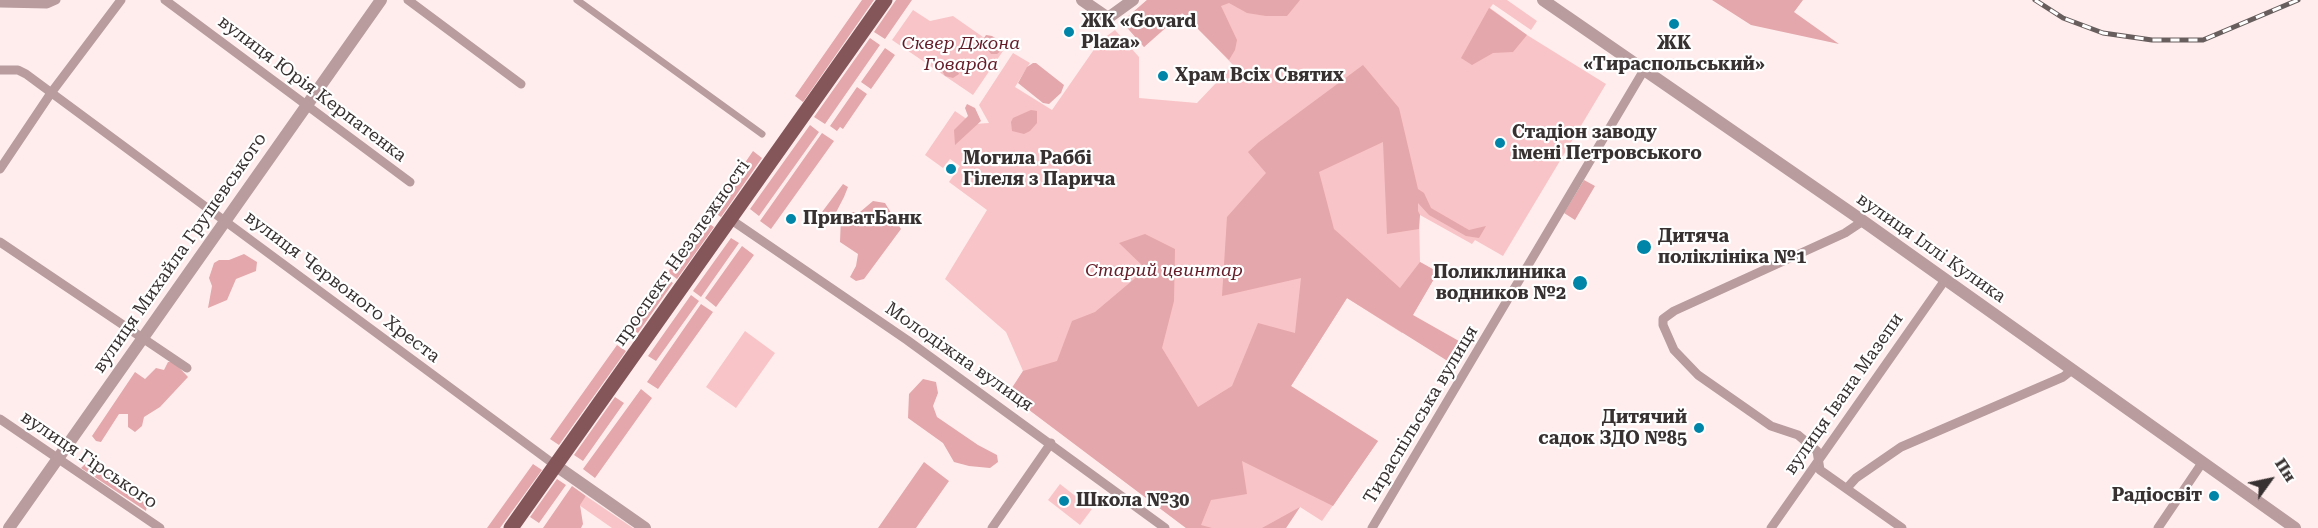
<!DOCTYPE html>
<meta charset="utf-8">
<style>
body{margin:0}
#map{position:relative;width:2318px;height:528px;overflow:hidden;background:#ffeded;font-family:"Roboto Serif",serif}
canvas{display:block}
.north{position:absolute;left:2240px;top:450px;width:60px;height:60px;-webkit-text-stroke:4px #fff;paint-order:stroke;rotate:57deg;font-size:16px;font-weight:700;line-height:24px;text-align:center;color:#383131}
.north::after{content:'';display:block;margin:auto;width:21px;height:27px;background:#383131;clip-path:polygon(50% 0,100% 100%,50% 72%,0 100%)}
</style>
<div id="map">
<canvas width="2318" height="528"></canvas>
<div class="north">Пн</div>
</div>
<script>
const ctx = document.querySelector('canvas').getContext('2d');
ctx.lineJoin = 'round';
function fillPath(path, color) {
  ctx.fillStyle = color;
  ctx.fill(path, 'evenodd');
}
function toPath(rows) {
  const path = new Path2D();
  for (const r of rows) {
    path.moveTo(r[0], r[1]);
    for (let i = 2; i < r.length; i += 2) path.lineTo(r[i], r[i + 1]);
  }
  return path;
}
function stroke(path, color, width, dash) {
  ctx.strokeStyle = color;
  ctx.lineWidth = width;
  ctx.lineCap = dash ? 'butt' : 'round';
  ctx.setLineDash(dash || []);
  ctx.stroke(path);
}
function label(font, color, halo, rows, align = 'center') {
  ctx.font = font + ' "Roboto Serif",serif';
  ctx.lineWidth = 4.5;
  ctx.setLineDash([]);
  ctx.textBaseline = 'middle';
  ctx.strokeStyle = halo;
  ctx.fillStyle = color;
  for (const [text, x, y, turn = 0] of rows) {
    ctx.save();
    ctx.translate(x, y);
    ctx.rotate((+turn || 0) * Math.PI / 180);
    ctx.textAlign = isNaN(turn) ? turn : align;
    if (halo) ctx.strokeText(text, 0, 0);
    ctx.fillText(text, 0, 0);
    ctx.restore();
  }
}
fillPath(toPath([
 [1147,0,1507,0,1537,21,1531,30,1493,4,1490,8,1527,35,1606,84,1503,256,1475,240,1472,244,1420,215,1419,218,1420,262,1438,272,1402,333,1347,298,1291,386,1378,441,1322,521,1300,507,1286,528,1186,528,1008,394,1023,371,1006,332,945,279,987,210,949,182,960,166,950,159,943,168,925,155,955,111,974,124,989,123,979,105,1013,53,1030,63,1015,87,1052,110,1095,48,1104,38,1115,30,1139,57,1139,98,1197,103,1233,65,1183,13,1144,47,1124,24,1125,19],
 [913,10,930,21,953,16,1003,51,973,95,892,40],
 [745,331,775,353,736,408,706,387],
 [1060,484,1092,509,1080,525,1048,500],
 [586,496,633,528,612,528,579,505]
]), '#f9c4c7');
fillPath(toPath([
 [862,0,874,0,803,102,795,96],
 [896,0,912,0,885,39,874,32],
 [1147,0,1300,0,1287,16,1266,16,1247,13,1229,3,1221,6,1237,40,1235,50,1229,60,1182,13,1144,47,1124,24,1125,19],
 [1712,0,1803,0,1794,12,1839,44,1751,25],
 [1489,8,1527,35,1513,52,1493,53,1472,65,1461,58],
 [986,35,992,36,1003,43,1003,49,997,54,991,54,982,41],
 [870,38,880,45,825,124,814,117],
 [885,48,895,55,871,89,861,82],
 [950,60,955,62,959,74,953,78,945,76,940,67,941,61],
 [1033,63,1036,63,1064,85,1061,93,1049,104,1043,103,1018,83,1027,67],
 [1363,65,1399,108,1418,189,1424,193,1431,208,1469,230,1486,226,1479,238,1466,236,1429,215,1418,203,1418,211,1420,215,1419,229,1387,234,1383,142,1319,172,1334,229,1400,288,1420,262,1438,272,1413,315,1466,345,1454,365,1347,298,1291,386,1378,441,1333,506,1242,461,1247,494,1211,500,1201,525,1212,528,1186,528,1008,394,1023,371,1057,361,1072,321,1095,312,1146,269,1119,243,1145,234,1175,249,1174,301,1162,348,1198,407,1232,386,1258,323,1295,333,1301,278,1222,296,1227,217,1266,173,1248,152,1259,142],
 [857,87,867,94,843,129,840,127,837,131,830,126],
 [967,104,975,108,981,121,955,145,954,130,968,116,965,108],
 [1031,110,1037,111,1037,123,1030,131,1024,134,1012,131,1011,122,1013,118],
 [810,125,819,132,759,216,750,209],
 [822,133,834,141,771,229,760,221],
 [753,151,762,158,721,217,712,211],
 [1584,180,1595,186,1575,220,1564,213],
 [843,184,848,187,844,197,830,224,822,227,816,220],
 [873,201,885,203,901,229,864,279,856,281,850,277,856,266,858,254,840,242,841,217,847,212,860,212],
 [705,221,714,227,677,279,668,272],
 [731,238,739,243,701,297,693,291],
 [742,246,754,255,716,307,705,298],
 [244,254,257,262,256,271,236,279,227,300,208,308,212,286,209,278,214,263,219,260,229,260],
 [665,277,673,283,638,333,630,328],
 [691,295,699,301,656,361,648,356],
 [701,304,713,312,658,389,647,382],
 [617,345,626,351,559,445,550,439],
 [168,362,174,362,188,377,160,407,144,417,142,426,135,432,128,427,128,414,119,414,101,442,96,441,92,436,135,372,145,379,156,368,164,370],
 [923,379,936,382,938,393,933,406,937,417,978,445,997,455,998,462,990,468,969,466,954,462,943,443,908,418,909,394],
 [641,389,652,398,595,478,583,469],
 [615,397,624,403,583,461,574,455],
 [924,462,949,481,916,528,878,528],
 [86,463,101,469,122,484,147,505,146,511,81,468],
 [533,464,542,470,500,528,487,528],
 [557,479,566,485,539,523,530,517],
 [572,486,586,496,580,505,583,524,581,528,543,528],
 [1300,507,1286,528,1262,528]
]), '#e4a7ab');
stroke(toPath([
 [577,0,762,134]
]), '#b89c9e', 7);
stroke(toPath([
 [165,0,410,182],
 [408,0,521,84],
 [0,3,47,4,56,0],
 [0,70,18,70,26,74,555,465],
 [0,169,51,93,121,0],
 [730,219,907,340,1165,528],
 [1863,221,1845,233,1674,311,1663,319,1663,325,1674,350,1698,375,1771,426,1798,435,1817,451,1820,470,1902,528],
 [0,242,187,368],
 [0,419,160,528],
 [1847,488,1856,478,1901,447,2063,377,2072,370],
 [992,528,1051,443],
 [1372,528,1644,70],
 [1771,528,1945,280],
 [2158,528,2202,463]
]), '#b89c9e', 9);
stroke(toPath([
 [1082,0,1108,18,1133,0],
 [1543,0,1863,221,2295,528],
 [555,465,645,528],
 [9,528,381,0]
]), '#b89c9e', 12);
stroke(toPath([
 [511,528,885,0]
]), '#84565a', 15);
const rail = toPath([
 [2035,0,2063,18,2103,33,2152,40,2203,40,2298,0]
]);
stroke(rail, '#685e5e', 5);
stroke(rail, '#fff', 3, [9]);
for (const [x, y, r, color] of [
 [1674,24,6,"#0085a8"],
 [1069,32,6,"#0085a8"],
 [1163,76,6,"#0085a8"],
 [1500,143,6,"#0085a8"],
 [951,169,6,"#0085a8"],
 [791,219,6,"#0085a8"],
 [1644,247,8,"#0085a8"],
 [1580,283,8,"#0085a8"],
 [1699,428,6,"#0085a8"],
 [2214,496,6,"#0085a8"],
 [1064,501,6,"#0085a8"]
]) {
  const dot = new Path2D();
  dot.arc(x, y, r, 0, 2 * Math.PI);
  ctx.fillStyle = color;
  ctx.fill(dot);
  stroke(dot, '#fff', 2);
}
label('bold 18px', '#383131', '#fff', [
 ["ЖК «Govard",1081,22],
 ["Plaza»",1081,43],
 ["ЖК",1674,44,"center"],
 ["«Тираспольський»",1674,65,"center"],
 ["Храм Всіх Святих",1175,76],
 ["Стадіон заводу",1512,133],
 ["імені Петровського",1512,154],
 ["Могила Раббі",963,159],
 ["Гілеля з Парича",963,180],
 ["ПриватБанк",803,219],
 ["Дитяча",1658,237],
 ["поліклініка №1",1658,258],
 ["Поликлиника",1566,273,"right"],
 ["водников №2",1566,294,"right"],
 ["Дитячий",1687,418,"right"],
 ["садок ЗДО №85",1687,439,"right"],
 ["Радіосвіт",2202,496,"right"],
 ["Школа №30",1076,501]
], 'left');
label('italic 18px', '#641c28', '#fff', [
 ["Сквер Джона",961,44],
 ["Говарда",961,65],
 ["Старий цвинтар",1164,271]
]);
label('18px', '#383131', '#fff', [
 ["вулиця Юрія Керпатенка",312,89,37],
 ["вулиця Іллі Кулика",1931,248,35],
 ["вулиця Михайла Грушевського",180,253,-55],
 ["проспект Незалежності",682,253,-55],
 ["вулиця Червоного Хреста",342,287,37],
 ["Молодіжна вулиця",959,357,35],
 ["вулиця Івана Мазепи",1844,394,-55],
 ["Тираспільська вулиця",1421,415,-59],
 ["вулиця Гірського",89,460,34]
]);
</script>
